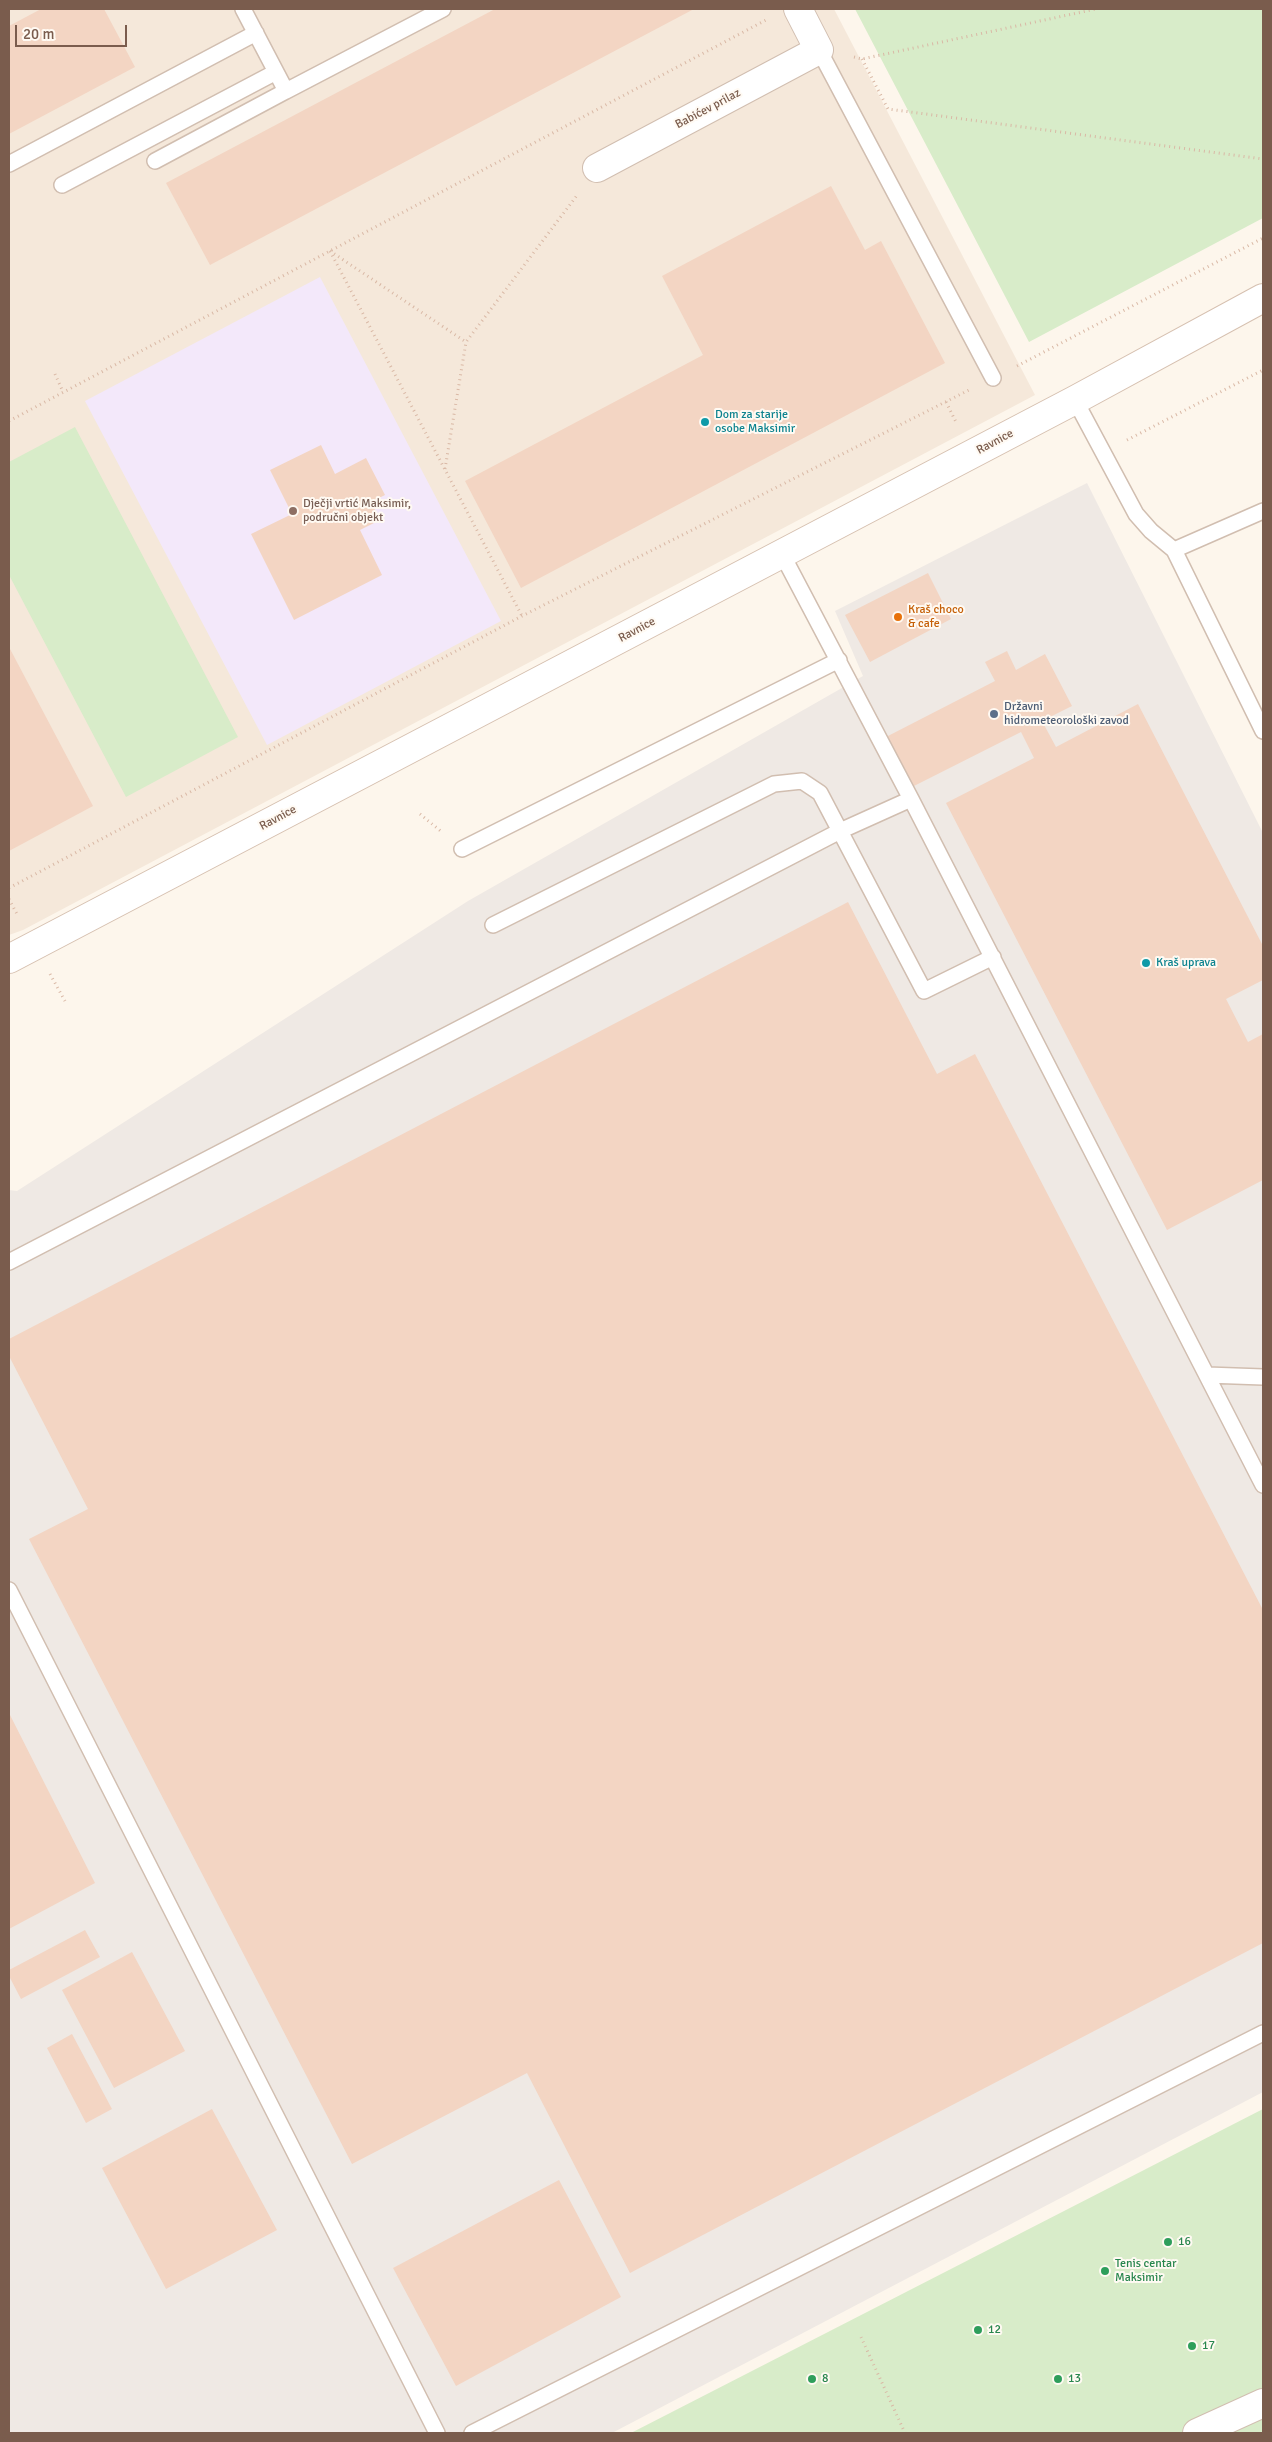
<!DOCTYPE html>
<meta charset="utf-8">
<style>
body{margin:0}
#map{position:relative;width:1272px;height:2442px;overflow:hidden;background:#fdf6ec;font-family:Signika,sans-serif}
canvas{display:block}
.frame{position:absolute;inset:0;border:10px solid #7a5c4d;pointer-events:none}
.scale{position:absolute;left:15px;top:25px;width:112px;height:22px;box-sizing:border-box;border:2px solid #7a5c4d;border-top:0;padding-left:6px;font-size:15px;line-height:18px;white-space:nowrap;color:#7a5c4d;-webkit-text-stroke:4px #fffaf3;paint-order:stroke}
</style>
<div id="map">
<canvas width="1272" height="2442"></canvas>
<div class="frame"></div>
<div class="scale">20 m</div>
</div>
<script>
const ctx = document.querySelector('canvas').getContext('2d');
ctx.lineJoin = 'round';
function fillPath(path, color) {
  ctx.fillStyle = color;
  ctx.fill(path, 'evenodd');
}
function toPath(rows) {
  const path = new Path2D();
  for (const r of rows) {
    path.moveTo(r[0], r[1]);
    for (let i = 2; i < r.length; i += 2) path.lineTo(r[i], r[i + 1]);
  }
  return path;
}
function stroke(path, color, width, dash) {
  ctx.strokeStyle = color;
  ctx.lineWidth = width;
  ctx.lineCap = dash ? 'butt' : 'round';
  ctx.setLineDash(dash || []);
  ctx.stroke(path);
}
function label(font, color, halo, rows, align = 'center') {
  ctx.font = font + ' Signika,sans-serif';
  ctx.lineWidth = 4;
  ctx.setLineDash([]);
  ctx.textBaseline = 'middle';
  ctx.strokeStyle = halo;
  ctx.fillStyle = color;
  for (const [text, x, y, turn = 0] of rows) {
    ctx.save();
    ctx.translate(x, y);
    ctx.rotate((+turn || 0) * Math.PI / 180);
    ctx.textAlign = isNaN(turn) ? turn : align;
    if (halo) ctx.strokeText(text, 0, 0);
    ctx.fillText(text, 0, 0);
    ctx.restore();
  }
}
fillPath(toPath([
 [9,9,834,9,1035,395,23,930,9,935]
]), '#f5e8da');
fillPath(toPath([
 [1087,483,1263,833,1263,2092,612,2433,9,2433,9,1190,17,1191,468,901,863,676,835,611]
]), '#efe9e4');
fillPath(toPath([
 [320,277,501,621,267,745,85,401]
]), '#f3e8fa');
fillPath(toPath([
 [855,9,1263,9,1263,218,1029,342],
 [75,427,238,737,126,797,9,575,9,462],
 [1263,2109,1263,2433,631,2433]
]), '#d8ecc9');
fillPath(toPath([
 [41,9,104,9,135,67,9,134,9,26],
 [495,9,694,9,210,265,166,183],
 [831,186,865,250,881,241,945,363,521,588,465,481,703,355,662,276],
 [321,445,335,474,366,458,385,495,371,502,380,520,360,530,382,575,294,620,251,534,292,514,270,470],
 [928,573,951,619,870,662,845,615],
 [9,647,93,806,9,851],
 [1007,651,1016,670,1045,654,1072,706,1042,721,1056,747,1138,704,1263,946,1263,980,1226,999,1248,1042,1263,1034,1263,1180,1167,1230,946,803,1034,758,1021,732,912,787,886,737,995,681,985,662],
 [848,902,937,1074,975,1054,1263,1610,1263,1943,630,2273,527,2073,352,2164,29,1539,88,1509,9,1356,9,1339],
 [9,1713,95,1883,9,1929],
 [85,1930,100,1957,21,1999,9,1976,9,1970],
 [132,1952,185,2051,114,2088,62,1990],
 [72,2034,112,2109,86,2123,47,2048],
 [212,2109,277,2230,166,2289,102,2168],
 [559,2180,621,2297,456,2386,393,2268]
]), '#f3d5c3');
const lane = toPath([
 [819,50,993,378],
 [286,91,443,9],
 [155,161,286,91,243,9],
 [9,164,256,33],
 [62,185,276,72],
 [1075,400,1136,514,1151,531,1174,550,1263,731],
 [1174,550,1263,511],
 [782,554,911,799,1263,1485],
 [462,849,839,660],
 [493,925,774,784,802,781,820,793,924,991,993,957],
 [9,1262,840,831,911,799],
 [1207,1375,1263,1377],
 [9,1590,437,2433],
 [472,2433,1263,2033]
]);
const street = toPath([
 [597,168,819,50,798,9],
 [1197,2433,1263,2403]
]);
const secondary = toPath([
 [9,959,1075,400,1263,298]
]);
stroke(lane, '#d1beb0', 18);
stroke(street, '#d1beb0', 30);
stroke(secondary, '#d6c0b0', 30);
stroke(toPath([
 [854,57,862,59,1096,9],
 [862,59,888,109,1263,159],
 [330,251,522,616],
 [330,251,466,342,578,194],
 [1017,366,1263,238],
 [55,374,63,392],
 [946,402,957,424],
 [9,421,766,20],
 [1127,440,1263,370],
 [445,469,466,342],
 [420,814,443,833],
 [9,888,522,616,969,390],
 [9,899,18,916],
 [50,974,65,1001],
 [861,2337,905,2433]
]), '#d9b8a5', 3, [1, 4]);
stroke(lane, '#fff', 15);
stroke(street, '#fff', 28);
stroke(secondary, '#fff', 28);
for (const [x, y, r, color] of [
 [705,422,5,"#0f9aa8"],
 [293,511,5,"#8d6e63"],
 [898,617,5,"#e8710a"],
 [994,714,5,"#5c6f8a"],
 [1146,963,5,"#0f9aa8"],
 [1168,2242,5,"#2e9e5b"],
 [1105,2271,5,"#2e9e5b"],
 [978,2330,5,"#2e9e5b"],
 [1192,2346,5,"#2e9e5b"],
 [812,2379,5,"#2e9e5b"],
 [1058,2379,5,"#2e9e5b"]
]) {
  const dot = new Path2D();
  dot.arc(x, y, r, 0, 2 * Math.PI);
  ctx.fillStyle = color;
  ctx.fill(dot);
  stroke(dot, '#fffaf3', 2);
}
label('12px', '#7a5c4d', '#fffaf3', [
 ["Babićev prilaz",708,109,-28],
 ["Ravnice",995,442,-28],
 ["Ravnice",637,630,-28],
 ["Ravnice",278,818,-28]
]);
label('12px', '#0d838f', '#fffaf3', [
 ["Dom za starije",715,415],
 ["osobe Maksimir",715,429],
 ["Kraš uprava",1156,963]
], 'left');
label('12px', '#785e54', '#fffaf3', [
 ["Dječji vrtić Maksimir,",303,504],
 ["područni objekt",303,518]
], 'left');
label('12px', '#c56008', '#fffaf3', [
 ["Kraš choco",908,610],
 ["& cafe",908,624]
], 'left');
label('12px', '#4e5e75', '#fffaf3', [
 ["Državni",1004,707],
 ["hidrometeorološki zavod",1004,721]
], 'left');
label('12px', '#27864d', '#fffaf3', [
 ["16",1178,2242],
 ["Tenis centar",1115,2264],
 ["Maksimir",1115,2278],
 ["12",988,2330],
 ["17",1202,2346],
 ["8",822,2379],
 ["13",1068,2379]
], 'left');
</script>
